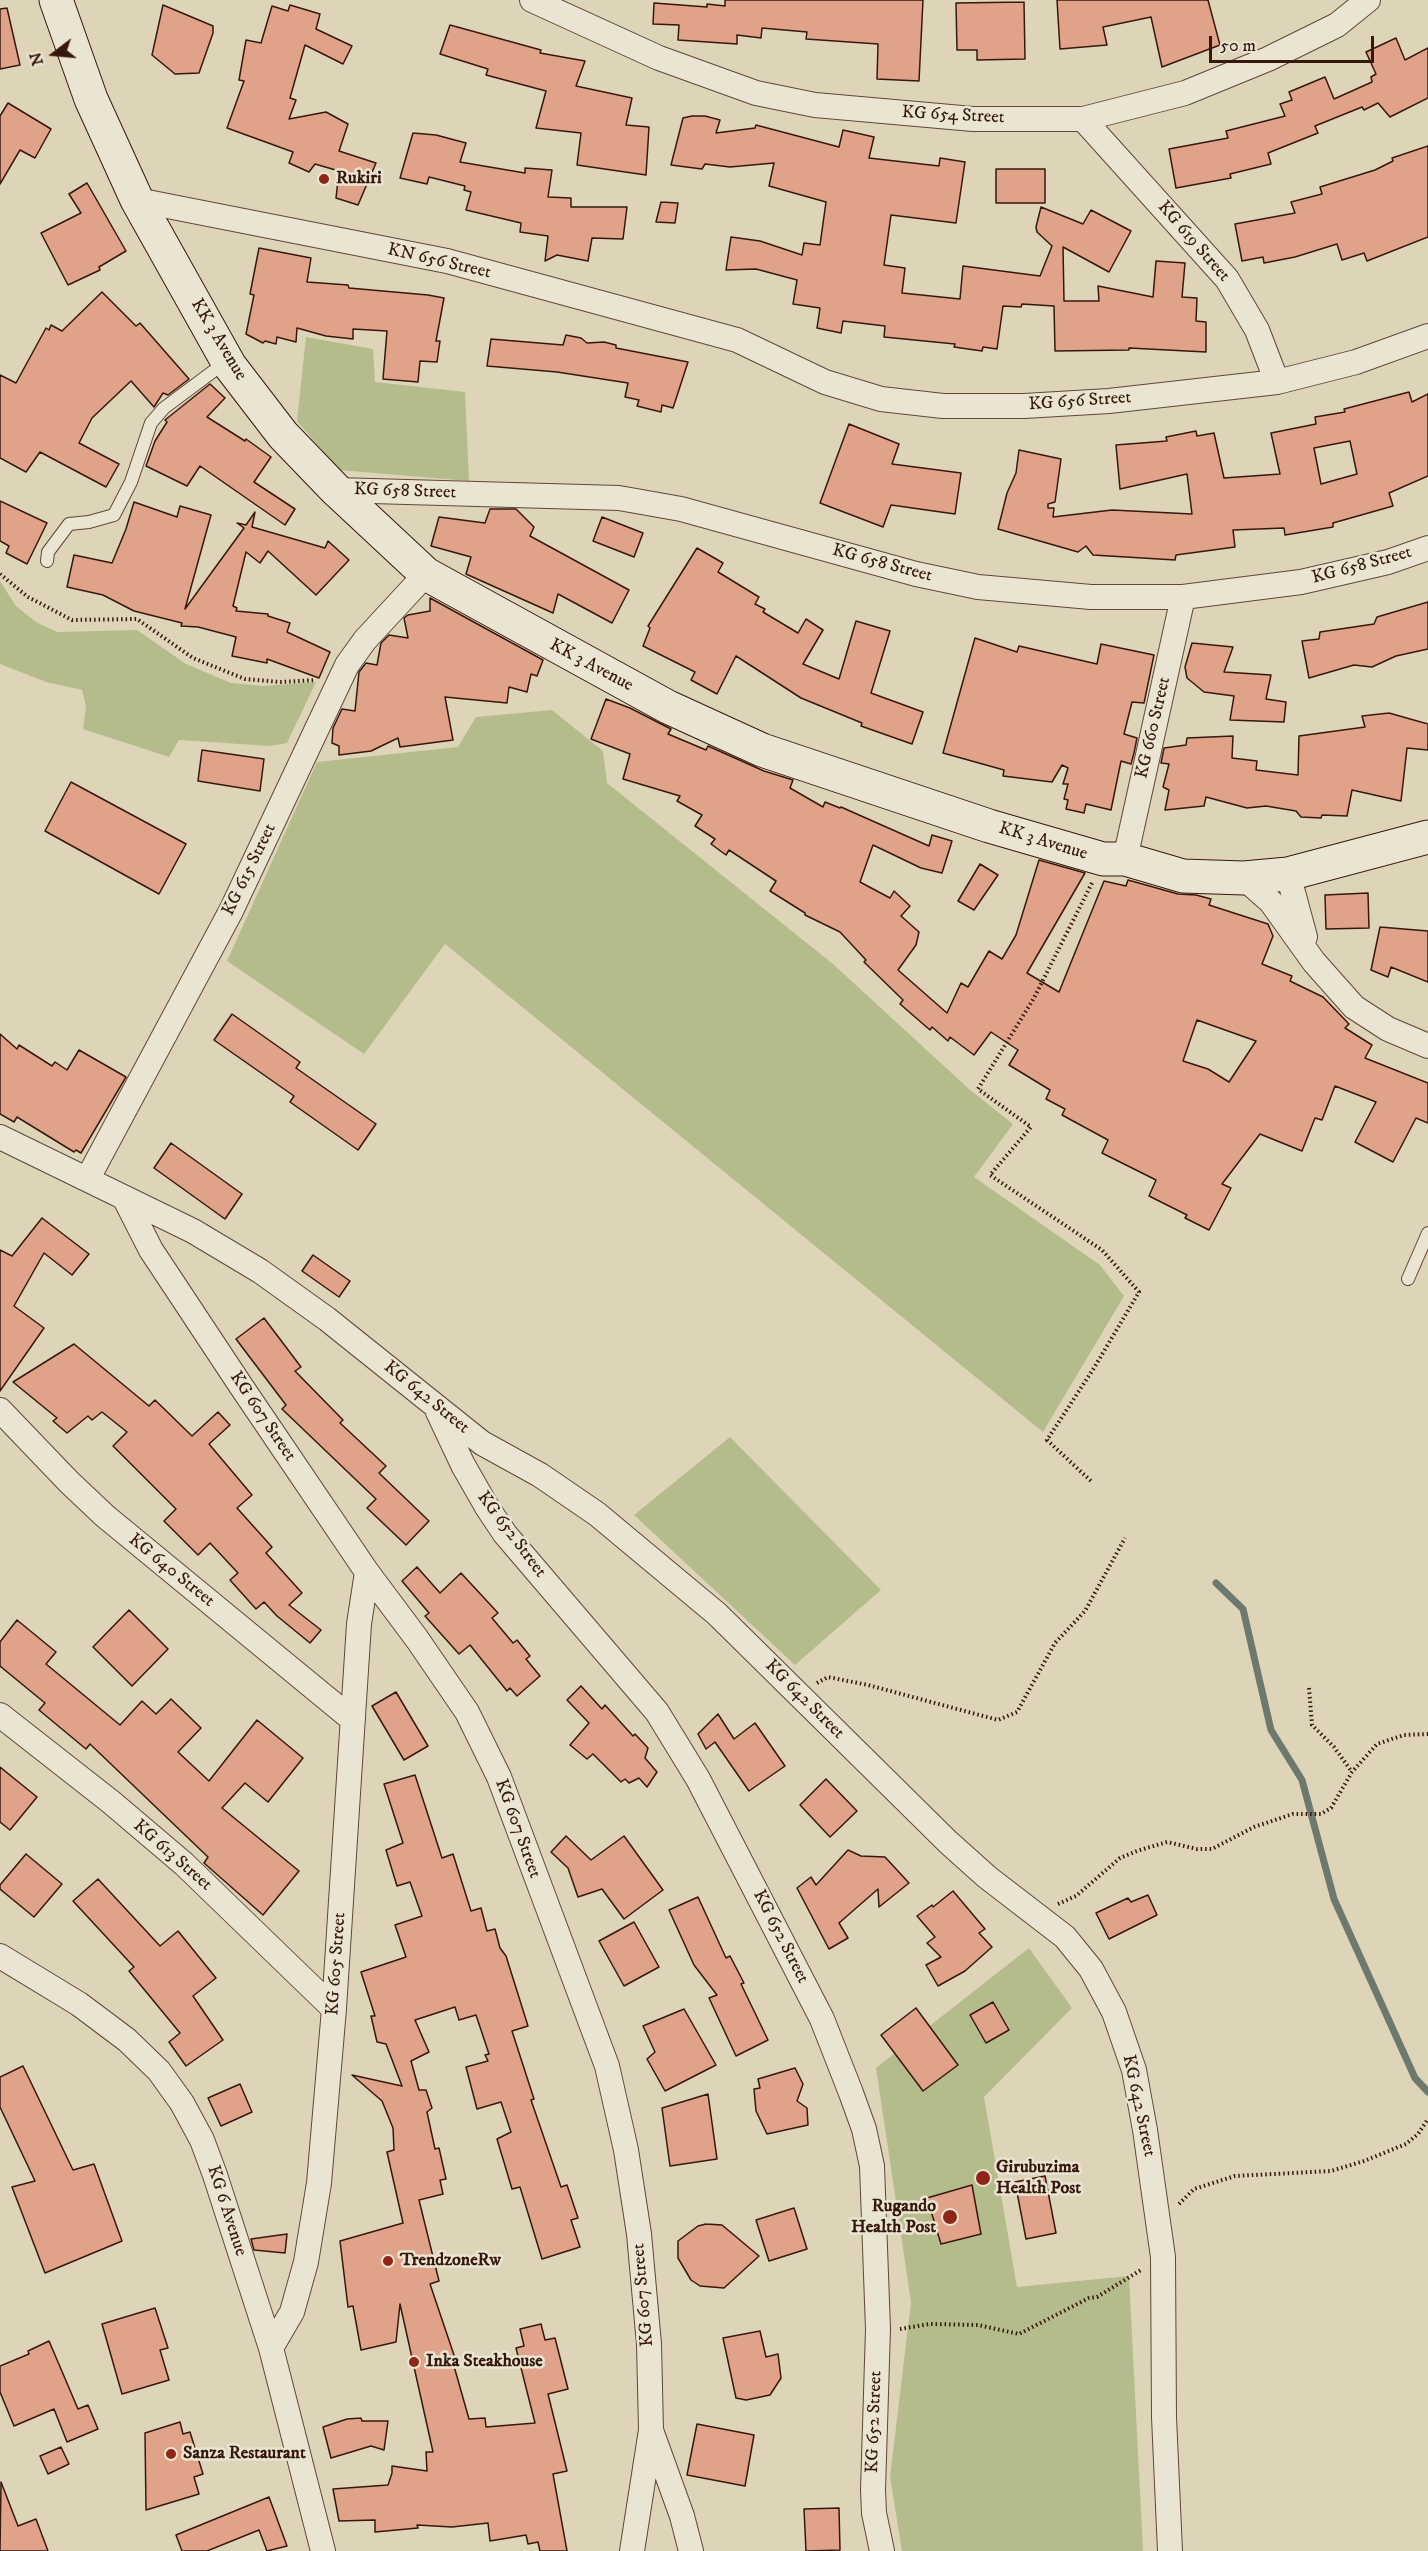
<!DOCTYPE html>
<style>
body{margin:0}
#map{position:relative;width:1428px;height:2551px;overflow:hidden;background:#ded5b9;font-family:"IM FELL DW Pica",serif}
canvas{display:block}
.north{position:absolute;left:24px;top:24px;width:60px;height:60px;-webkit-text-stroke:4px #eae4d2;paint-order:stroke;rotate:254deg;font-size:16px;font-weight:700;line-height:24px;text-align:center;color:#36180d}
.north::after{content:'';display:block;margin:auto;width:21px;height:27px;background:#36180d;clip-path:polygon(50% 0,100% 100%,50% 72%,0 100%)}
.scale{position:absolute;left:1209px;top:36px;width:165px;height:27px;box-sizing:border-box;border:3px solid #36180d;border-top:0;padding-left:8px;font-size:18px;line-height:21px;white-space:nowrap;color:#36180d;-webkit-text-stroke:4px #eae4d2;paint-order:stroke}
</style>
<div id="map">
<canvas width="1428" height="2551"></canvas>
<div class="north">N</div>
<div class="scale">50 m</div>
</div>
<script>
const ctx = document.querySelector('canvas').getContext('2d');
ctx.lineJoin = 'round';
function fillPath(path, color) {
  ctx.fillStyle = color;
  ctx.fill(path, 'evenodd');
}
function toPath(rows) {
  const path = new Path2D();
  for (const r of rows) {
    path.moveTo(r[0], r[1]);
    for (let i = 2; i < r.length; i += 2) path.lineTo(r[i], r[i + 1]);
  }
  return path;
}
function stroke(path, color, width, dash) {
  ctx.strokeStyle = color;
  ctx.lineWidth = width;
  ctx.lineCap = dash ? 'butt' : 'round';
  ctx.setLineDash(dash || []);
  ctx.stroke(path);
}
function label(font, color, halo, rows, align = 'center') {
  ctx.font = font + ' "IM FELL DW Pica",serif';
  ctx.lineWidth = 5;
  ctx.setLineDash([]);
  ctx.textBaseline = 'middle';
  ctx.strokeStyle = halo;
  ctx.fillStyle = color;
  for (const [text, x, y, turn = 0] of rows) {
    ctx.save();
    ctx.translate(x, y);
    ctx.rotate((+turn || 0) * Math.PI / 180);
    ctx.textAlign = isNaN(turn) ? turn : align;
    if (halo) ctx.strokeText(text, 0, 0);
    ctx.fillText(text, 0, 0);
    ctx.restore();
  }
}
fillPath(toPath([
 [306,337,373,349,375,382,465,392,469,481,339,470,297,421],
 [0,581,16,606,36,622,57,632,137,630,186,664,231,683,263,686,316,682,287,743,270,746,179,740,169,757,83,729,86,706,82,690,46,682,0,664],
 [552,710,603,751,607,783,833,964,969,1089,1013,1124,974,1177,1100,1265,1124,1296,1043,1432,445,944,364,1054,227,961,317,762,458,747,476,717],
 [730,1437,881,1590,795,1665,634,1515],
 [1029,1948,1072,2008,984,2097,1017,2287,1129,2276,1143,2551,902,2551,890,2477,911,2302,876,2068]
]), '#b5bc8c');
stroke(toPath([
 [1216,1583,1243,1609,1271,1730,1302,1780,1334,1899,1415,2078,1428,2092]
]), '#6e796e', 7);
const building = toPath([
 [725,0,923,0,919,81,877,79,878,44,806,39,807,32,762,28,761,38,737,35,737,44,678,40,679,25,653,24,654,3,707,7,707,4,725,6,725,0],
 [1057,0,1208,0,1220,45,1162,67,1151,17,1103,27,1107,45,1060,49,1057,0],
 [1024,2,1025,59,977,60,977,50,957,50,956,3,1024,2],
 [163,5,213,26,213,33,199,73,175,74,152,55,163,5],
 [290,5,320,14,316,29,352,46,343,64,305,45,290,98,296,100,289,119,326,112,348,124,339,151,376,163,358,205,336,198,339,171,315,164,309,172,289,163,293,152,227,128,244,81,239,80,246,40,261,43,272,6,288,11,290,5],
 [7,8,20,65,0,69,0,9,7,8],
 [450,25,541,50,540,53,585,61,576,86,632,98,626,125,649,127,646,175,577,165,581,133,536,128,546,91,486,75,488,69,440,54,450,25],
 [1396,38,1405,60,1428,48,1428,98,1390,117,1378,103,1364,110,1362,107,1315,126,1318,133,1268,153,1271,164,1230,174,1231,178,1176,188,1169,149,1228,138,1226,131,1285,116,1280,104,1292,100,1289,92,1325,77,1334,99,1372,82,1371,77,1376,74,1366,52,1396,38],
 [8,103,51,129,35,158,20,150,0,184,0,116,8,103],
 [692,116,705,116,720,120,716,133,755,128,756,125,839,147,843,130,874,137,869,158,939,166,940,158,965,162,956,223,891,215,884,265,905,268,902,293,960,299,963,266,1040,276,1052,246,1037,232,1036,227,1041,207,1083,224,1091,210,1131,231,1109,272,1063,247,1064,301,1099,301,1098,286,1153,297,1156,261,1185,263,1182,297,1197,298,1196,321,1206,322,1206,352,1129,348,1129,350,1055,351,1054,306,1022,304,1021,307,1003,306,997,349,983,347,982,351,954,347,955,344,884,337,885,326,843,321,841,333,817,328,820,308,793,304,797,280,756,269,726,270,731,237,760,241,802,255,804,243,820,245,826,202,769,186,774,163,730,167,705,164,702,169,671,165,683,118,692,116],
 [413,133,436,135,466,143,460,162,525,173,525,168,552,170,548,197,571,198,571,207,627,207,623,239,592,238,588,261,557,255,545,261,548,236,520,232,521,223,466,210,471,192,464,190,465,186,429,177,427,184,400,178,413,133],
 [1428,146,1428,237,1367,261,1364,253,1342,260,1337,244,1295,257,1264,263,1263,257,1242,261,1235,224,1295,213,1291,202,1322,194,1320,187,1375,170,1393,161,1392,158,1428,146],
 [996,169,1045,169,1045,203,996,203,996,169],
 [87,183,126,251,99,267,100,270,68,285,41,233,81,213,69,194,87,183],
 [661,202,678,203,675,223,656,222,661,202],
 [259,248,311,258,307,282,348,285,349,288,428,295,444,298,436,341,440,341,437,362,420,361,418,382,383,379,387,331,353,329,353,339,326,336,297,328,296,342,277,337,276,344,265,341,263,343,246,334,254,295,250,294,259,248],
 [102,292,136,326,140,323,189,379,168,395,163,393,154,407,131,381,92,418,79,443,119,464,106,487,40,452,26,472,0,458,0,375,16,383,46,328,49,330,51,325,62,331,102,292],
 [566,335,581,338,587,343,604,342,616,345,616,348,688,362,673,408,662,405,661,412,637,406,639,400,625,397,628,383,557,372,487,366,491,339,563,345,566,335],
 [210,384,225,398,207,417,245,441,246,439,271,457,254,482,295,509,285,525,200,466,187,486,146,466,155,441,167,422,165,420,210,384],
 [1409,392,1412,402,1428,394,1428,476,1389,493,1393,506,1333,523,1333,527,1285,535,1284,528,1233,530,1235,547,1176,555,1175,560,1093,555,1086,546,1078,552,998,529,1007,493,1016,473,1019,450,1061,459,1055,502,1048,504,1048,508,1054,508,1053,517,1112,510,1192,514,1187,474,1120,489,1116,445,1167,441,1166,437,1196,431,1197,436,1214,433,1224,478,1280,474,1271,433,1316,424,1315,417,1345,412,1344,409,1409,392],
 [1350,441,1357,474,1321,484,1314,448,1350,441],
 [849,424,899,444,892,464,961,473,955,514,891,505,883,527,820,503,849,424],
 [0,501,47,523,27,564,6,553,9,546,0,541,0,501],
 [134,502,177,517,180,506,211,515,185,609,244,528,237,523,246,525,255,512,252,527,325,548,328,541,349,560,316,595,268,551,260,563,246,552,233,606,237,608,236,611,268,614,268,616,290,623,287,632,330,652,319,678,267,659,267,663,232,656,236,637,198,627,181,626,182,623,134,611,103,595,67,587,74,555,112,563,126,529,134,502],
 [490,509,516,509,534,527,530,536,629,590,612,623,558,594,553,613,466,574,471,557,431,546,439,517,485,523,490,509],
 [602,517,643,533,634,557,593,541,602,517],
 [697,548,723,563,718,572,759,597,755,604,765,609,763,612,798,633,806,619,823,630,803,664,839,679,856,621,890,631,871,693,923,712,912,744,861,726,862,723,801,698,736,656,717,694,691,680,695,672,643,646,650,628,648,626,697,548],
 [430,598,543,660,537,676,531,674,527,692,509,687,507,703,445,697,453,740,400,747,398,738,371,751,339,755,339,746,332,743,333,728,342,709,355,711,359,672,366,663,377,665,381,643,389,635,408,638,404,618,408,615,430,611,430,598],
 [1428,602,1428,649,1396,656,1372,667,1354,665,1309,678,1302,641,1319,639,1320,632,1374,624,1377,617,1428,602],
 [975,638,1017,652,1019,646,1097,664,1101,644,1154,655,1144,703,1132,702,1124,734,1137,738,1134,753,1131,764,1121,761,1111,810,1086,804,1084,813,1066,809,1068,800,1064,799,1068,784,1063,784,1068,768,1062,765,1052,782,1003,776,1004,770,943,753,975,638],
 [1192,643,1233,647,1224,672,1271,675,1266,699,1286,702,1284,722,1230,720,1234,696,1204,692,1187,678,1185,667,1192,643],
 [606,699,630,708,671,729,668,734,706,750,708,746,764,771,793,780,790,788,823,807,825,802,840,808,841,807,929,846,932,835,952,841,942,873,921,868,873,845,860,882,890,898,894,891,910,906,901,916,919,932,916,945,898,970,947,1013,961,983,968,987,989,951,1002,959,1016,935,1039,860,1085,873,1027,973,1059,992,1104,881,1126,886,1128,880,1178,894,1196,895,1211,899,1209,905,1268,924,1273,936,1262,964,1292,976,1290,981,1323,997,1349,1024,1345,1028,1372,1045,1365,1058,1428,1083,1428,1123,1416,1118,1393,1162,1355,1142,1376,1102,1335,1086,1322,1120,1315,1118,1302,1151,1260,1134,1222,1184,1231,1188,1209,1230,1185,1218,1187,1215,1149,1196,1156,1180,1102,1153,1108,1140,1062,1115,1065,1109,1046,1099,1050,1090,1009,1065,1018,1050,991,1032,974,1055,950,1037,948,1041,932,1027,930,1030,900,1004,903,1000,864,962,866,960,840,932,805,915,805,913,770,891,776,881,729,850,726,855,711,844,715,839,695,826,702,815,677,801,680,796,623,779,630,754,591,739,606,699],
 [1197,1020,1256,1041,1229,1082,1208,1069,1183,1061,1197,1020],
 [1389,713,1428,724,1428,750,1407,748,1401,801,1352,790,1347,816,1322,815,1321,818,1301,817,1296,811,1266,806,1247,808,1206,797,1204,806,1165,810,1169,790,1163,787,1169,764,1161,763,1164,748,1186,745,1187,738,1233,736,1232,758,1257,761,1256,770,1298,775,1299,736,1365,727,1362,716,1389,713],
 [202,750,264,759,260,791,198,781,202,750],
 [71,782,186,844,159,894,45,831,71,782],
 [980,864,998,875,974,910,958,901,980,864],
 [1368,893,1369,928,1326,929,1325,895,1368,893],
 [1380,927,1428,931,1428,982,1391,967,1388,977,1371,970,1380,927],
 [232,1014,300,1062,296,1068,376,1124,358,1150,290,1102,294,1096,214,1040,232,1014],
 [0,1034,17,1049,19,1045,52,1066,55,1062,67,1070,79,1050,126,1077,81,1153,76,1150,74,1152,17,1117,14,1122,0,1114,0,1034],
 [171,1143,242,1194,225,1219,154,1168,171,1143],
 [42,1218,89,1254,72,1275,44,1253,14,1306,44,1328,0,1391,0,1250,12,1256,42,1218],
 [313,1255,350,1281,339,1297,302,1271,313,1255],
 [264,1318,301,1367,295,1371,343,1420,340,1423,386,1466,379,1473,429,1521,406,1545,367,1508,376,1499,282,1409,286,1405,236,1339,264,1318],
 [74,1344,149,1406,155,1400,192,1436,218,1412,230,1425,209,1444,252,1495,237,1508,272,1547,266,1553,302,1593,289,1605,321,1630,310,1643,277,1616,264,1602,256,1609,230,1580,238,1573,210,1543,198,1555,164,1521,176,1509,113,1446,127,1432,102,1412,92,1420,88,1416,67,1433,53,1421,57,1418,13,1382,74,1344],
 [417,1567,440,1593,461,1573,498,1613,492,1618,513,1643,517,1640,530,1656,526,1659,540,1676,517,1696,510,1688,507,1691,470,1645,459,1654,425,1616,429,1613,402,1581,417,1567],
 [129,1610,168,1649,132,1686,93,1647,129,1610],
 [17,1620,56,1652,46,1664,120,1725,142,1701,156,1714,171,1699,201,1728,178,1752,209,1781,257,1720,303,1758,268,1802,245,1783,222,1808,299,1871,263,1915,204,1863,208,1857,90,1744,86,1749,39,1710,45,1703,0,1666,0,1642,17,1620],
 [581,1686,602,1709,605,1705,633,1736,635,1734,648,1748,645,1758,657,1772,647,1787,639,1778,629,1783,625,1779,621,1782,593,1754,587,1759,570,1745,589,1723,567,1700,581,1686],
 [396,1692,428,1746,404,1760,372,1706,396,1692],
 [718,1714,734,1739,755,1723,785,1766,749,1791,715,1742,706,1749,698,1734,718,1714],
 [0,1767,37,1797,10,1830,0,1822,0,1767],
 [415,1775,442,1858,453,1854,471,1911,481,1908,487,1931,495,1929,500,1948,506,1956,528,2026,512,2031,534,2099,531,2100,561,2187,567,2185,578,2218,571,2220,580,2247,542,2259,520,2187,512,2189,497,2139,511,2132,501,2102,477,2109,466,2067,488,2061,485,2055,489,2054,476,2015,459,2020,455,2007,415,2020,429,2052,411,2061,419,2090,426,2090,432,2108,427,2112,435,2149,439,2148,446,2179,440,2180,443,2194,419,2200,439,2281,430,2284,455,2358,452,2359,469,2419,485,2418,486,2427,535,2423,516,2348,524,2346,520,2329,541,2324,545,2340,555,2338,568,2389,548,2394,567,2471,553,2474,567,2551,540,2551,538,2542,528,2544,526,2535,490,2541,488,2523,452,2527,417,2525,418,2528,375,2532,375,2520,339,2521,333,2489,388,2485,392,2473,392,2466,427,2471,426,2452,433,2452,400,2304,396,2342,361,2350,353,2306,348,2307,340,2241,403,2223,387,2152,394,2150,393,2128,382,2101,352,2075,402,2086,386,2044,377,2042,371,2016,375,2016,361,1972,406,1957,395,1925,422,1916,410,1882,397,1886,386,1850,403,1843,384,1784,415,1775],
 [826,1779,857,1811,830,1837,800,1805,826,1779],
 [566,1836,591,1860,624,1836,663,1890,624,1919,602,1889,578,1897,568,1868,551,1852,566,1836],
 [848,1850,861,1856,885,1857,909,1883,879,1907,878,1889,839,1923,848,1938,829,1949,797,1888,811,1877,816,1885,848,1850],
 [26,1854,62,1884,34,1917,0,1889,0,1885,26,1854],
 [98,1879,160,1946,178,1931,216,1978,193,1996,223,2040,186,2066,169,2042,180,2033,129,1971,134,1967,73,1901,98,1879],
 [953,1891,985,1929,979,1933,992,1947,965,1971,938,1986,926,1965,941,1957,927,1943,935,1937,917,1916,932,1905,933,1907,953,1891],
 [1148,1895,1157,1915,1109,1939,1096,1913,1128,1898,1131,1902,1148,1895],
 [698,1897,726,1958,730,1956,744,1983,741,1984,768,2040,736,2056,709,1998,717,1995,694,1965,669,1910,698,1897],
 [634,1922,659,1967,624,1986,599,1941,634,1922],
 [993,2002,1009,2030,986,2043,970,2015,993,2002],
 [916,2008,958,2065,923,2091,881,2035,916,2008],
 [684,2009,716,2065,665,2091,647,2059,655,2052,643,2026,684,2009],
 [23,2066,73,2170,94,2164,122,2241,45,2273,12,2187,35,2181,0,2107,0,2077,23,2066],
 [795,2068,803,2084,797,2101,807,2108,808,2125,767,2134,756,2111,754,2089,760,2088,758,2079,795,2068],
 [240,2084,252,2112,221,2126,208,2098,240,2084],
 [708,2094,717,2159,670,2166,662,2108,708,2094],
 [1045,2176,1056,2233,1026,2239,1015,2182,1045,2176],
 [972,2185,981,2234,941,2244,927,2198,972,2185],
 [794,2208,807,2249,769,2261,756,2220,794,2208],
 [706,2224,722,2225,759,2256,724,2288,700,2286,691,2280,678,2258,678,2241,698,2226,706,2224],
 [287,2234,285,2253,254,2250,251,2239,287,2234],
 [155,2308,168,2348,160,2350,169,2380,122,2394,102,2324,155,2308],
 [760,2331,766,2357,778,2354,781,2378,770,2395,746,2400,736,2398,723,2338,760,2331],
 [49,2341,78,2409,88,2405,98,2429,67,2442,54,2409,14,2426,0,2392,0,2366,29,2354,28,2351,49,2341],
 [361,2418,362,2421,388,2421,384,2450,371,2446,331,2458,323,2427,347,2419,361,2418],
 [180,2422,183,2434,190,2432,203,2474,194,2477,199,2494,146,2510,145,2433,180,2422],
 [697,2424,754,2435,745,2486,687,2475,697,2424],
 [61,2447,69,2464,48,2474,40,2456,61,2447],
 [1,2482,18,2526,36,2519,48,2551,0,2551,1,2482],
 [269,2497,287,2546,267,2551,259,2530,207,2551,182,2551,176,2535,269,2497],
 [839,2508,840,2550,806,2551,804,2509,839,2508]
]);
fillPath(building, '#e1a28a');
stroke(building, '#36180d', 1.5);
const lane = toPath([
 [47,561,48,552,69,524,89,522,114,515,131,482,151,423,164,408,227,361],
 [1408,1279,1428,1233]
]);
const street = toPath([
 [532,0,659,58,756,93,815,105,973,119,1083,119,1185,93,1268,59,1337,25,1368,0],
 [1083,119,1227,279,1257,330,1277,382],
 [137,200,447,261,737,340,825,382,881,399,943,406,1024,406,1109,401,1277,382,1356,362,1428,336],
 [336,490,619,498,681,509,916,574,978,587,1091,597,1183,597,1301,582,1388,562,1428,548],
 [1125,859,1183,597],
 [1288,874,1305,937],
 [1244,878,1271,902,1314,962,1354,1007,1388,1029,1428,1046],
 [0,1137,193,1231,260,1271,327,1319,482,1443,540,1475,597,1514,717,1614,948,1842,987,1877,1065,1937,1091,1969,1114,2012,1134,2070,1145,2130,1163,2257,1164,2417,1170,2551],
 [88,1178,231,911,347,665,365,640,426,574],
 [125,1199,151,1250,241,1386,367,1572,417,1639,467,1712,499,1777,607,2066,626,2150,639,2234,649,2344,651,2430,632,2551],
 [0,1410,69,1482,105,1516,353,1720],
 [438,1412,463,1465,487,1507,505,1534,657,1712,698,1779,822,2019,851,2093,864,2129,872,2166,878,2329,873,2490,874,2513,882,2551],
 [0,1715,111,1802,184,1864,334,2009],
 [0,1956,79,2004,127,2040,159,2071,182,2103,202,2140,215,2175,271,2348,323,2551],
 [271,2348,292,2312,306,2262,319,2183,334,2009,359,1624,367,1572],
 [652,2433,682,2516,691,2551]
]);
const secondary = toPath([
 [56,0,91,99,137,200,230,366,283,435,336,490,426,574,668,707,762,750,989,826,1103,859,1125,859,1183,876,1244,878,1288,874,1428,837]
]);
stroke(lane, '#604738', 14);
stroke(street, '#604738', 26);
stroke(secondary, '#36180d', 35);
stroke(toPath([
 [0,574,28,597,72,620,137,619,193,658,245,679,280,682,316,680],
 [1092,883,1034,998,978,1089,1031,1127,990,1175,1102,1250,1139,1292,1094,1368,1047,1440,1092,1482],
 [817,1683,828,1677,868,1685,998,1720,1017,1712,1055,1643,1085,1611,1125,1538],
 [1309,1688,1312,1725,1334,1747,1352,1772],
 [1058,1904,1076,1896,1120,1858,1137,1851,1167,1842,1197,1849,1212,1849,1254,1827,1293,1814,1321,1814,1331,1808,1352,1772,1377,1744,1404,1735,1428,1734],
 [1179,2204,1194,2189,1235,2176,1331,2171,1364,2161,1406,2144,1418,2134,1428,2119],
 [900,2329,930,2324,978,2325,1019,2334,1089,2298,1097,2297,1141,2270]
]), '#36180d', 4, [1.5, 3]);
stroke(lane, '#eae4d2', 12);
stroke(street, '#eae4d2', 24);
stroke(secondary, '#eae4d2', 33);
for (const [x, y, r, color] of [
 [324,179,6,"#8f2418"],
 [983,2178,8,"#8f2418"],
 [950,2217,8,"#8f2418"],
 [388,2261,6,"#8f2418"],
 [414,2362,6,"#8f2418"],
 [171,2454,6,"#8f2418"]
]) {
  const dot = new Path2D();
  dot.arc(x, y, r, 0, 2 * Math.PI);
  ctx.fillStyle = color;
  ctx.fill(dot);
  stroke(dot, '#eae4d2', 2);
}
label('18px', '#36180d', '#eae4d2', [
 ["KG 654 Street",953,116,3],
 ["KG 619 Street",1193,242,49],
 ["KN 656 Street",439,262,13],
 ["KK 3 Avenue",218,340,59],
 ["KG 656 Street",1080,402,-4],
 ["KG 658 Street",405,492,2],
 ["KG 658 Street",882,564,15],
 ["KG 658 Street",1362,566,-15],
 ["KK 3 Avenue",591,666,28],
 ["KG 660 Street",1154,728,-77],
 ["KK 3 Avenue",1043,842,17],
 ["KG 615 Street",250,870,-64],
 ["KG 642 Street",426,1398,39],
 ["KG 607 Street",262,1417,56],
 ["KG 652 Street",511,1535,53],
 ["KG 640 Street",171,1571,39],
 ["KG 642 Street",804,1700,45],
 ["KG 607 Street",517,1829,70],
 ["KG 613 Street",172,1856,41],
 ["KG 652 Street",780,1937,63],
 ["KG 605 Street",337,1964,-86],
 ["KG 642 Street",1138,2106,78],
 ["KG 6 Avenue",226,2211,72],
 ["KG 607 Street",644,2295,-95],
 ["KG 652 Street",875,2422,-88]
]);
label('bold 18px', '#36180d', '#eae4d2', [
 ["Rukiri",336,179],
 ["Girubuzima",996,2168],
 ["Health Post",996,2189],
 ["Rugando",936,2207,"right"],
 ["Health Post",936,2228,"right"],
 ["TrendzoneRw",400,2261],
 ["Inka Steakhouse",426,2362],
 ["Sanza Restaurant",183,2454]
], 'left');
</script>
